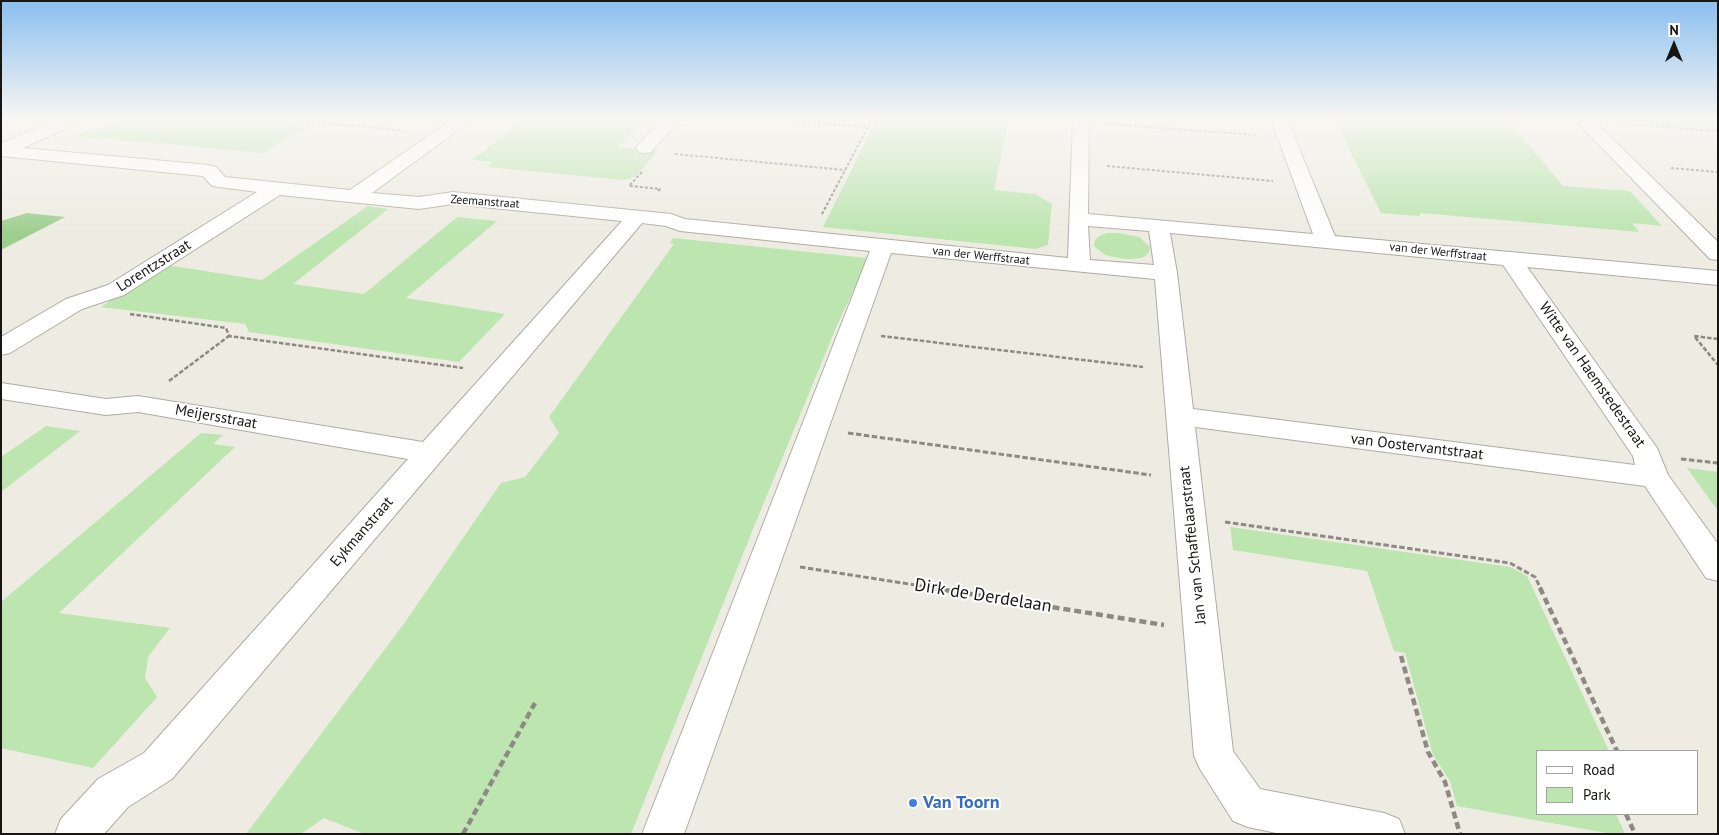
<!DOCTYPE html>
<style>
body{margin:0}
#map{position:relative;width:1719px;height:835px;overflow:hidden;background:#eeece2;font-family:"PT Sans",sans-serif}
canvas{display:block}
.frame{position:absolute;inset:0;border:2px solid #171613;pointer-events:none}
.legend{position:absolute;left:1536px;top:750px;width:162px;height:65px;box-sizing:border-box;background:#fff;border:1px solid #a2a2a1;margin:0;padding:6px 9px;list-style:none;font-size:15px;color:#171613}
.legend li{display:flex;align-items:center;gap:10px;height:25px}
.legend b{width:25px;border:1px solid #a2a2a1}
.north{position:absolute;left:1649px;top:20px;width:50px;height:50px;-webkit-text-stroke:4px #fff;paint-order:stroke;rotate:0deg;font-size:14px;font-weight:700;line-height:20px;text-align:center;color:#171613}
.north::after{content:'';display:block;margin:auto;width:18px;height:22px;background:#171613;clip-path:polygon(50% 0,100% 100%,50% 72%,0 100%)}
</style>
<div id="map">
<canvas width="1719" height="835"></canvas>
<div class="frame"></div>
<ul class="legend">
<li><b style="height:6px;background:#fff"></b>Road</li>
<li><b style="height:14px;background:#bce5b0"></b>Park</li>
</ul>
<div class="north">N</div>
</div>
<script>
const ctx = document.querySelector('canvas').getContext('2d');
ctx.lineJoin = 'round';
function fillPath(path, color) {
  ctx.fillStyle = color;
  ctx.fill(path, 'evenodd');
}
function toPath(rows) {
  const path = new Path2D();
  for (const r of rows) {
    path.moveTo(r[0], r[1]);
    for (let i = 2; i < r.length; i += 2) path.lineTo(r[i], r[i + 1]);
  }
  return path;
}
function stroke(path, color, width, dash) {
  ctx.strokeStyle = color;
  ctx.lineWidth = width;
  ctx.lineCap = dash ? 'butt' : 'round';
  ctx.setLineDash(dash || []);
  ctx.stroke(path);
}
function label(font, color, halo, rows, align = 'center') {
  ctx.font = font + ' "PT Sans",sans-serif';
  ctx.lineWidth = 4;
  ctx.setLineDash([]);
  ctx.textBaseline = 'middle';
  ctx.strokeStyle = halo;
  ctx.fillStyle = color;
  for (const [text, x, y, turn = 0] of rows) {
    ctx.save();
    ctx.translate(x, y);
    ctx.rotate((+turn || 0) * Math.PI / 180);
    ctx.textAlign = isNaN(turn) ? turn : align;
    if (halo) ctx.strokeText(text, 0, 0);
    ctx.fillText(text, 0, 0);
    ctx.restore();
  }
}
fillPath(toPath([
 [123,119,293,119,288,123,311,126,263,153,78,136,96,128,103,128],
 [524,119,645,119,618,147,658,151,635,177,624,180,487,167,492,162,472,160],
 [877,119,1009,119,994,190,1035,194,1052,204,1048,245,1036,249,823,227],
 [1334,119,1507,119,1563,186,1630,191,1662,226,1632,223,1639,232,1421,213,1419,216,1381,213],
 [1593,119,1718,121,1718,129,1593,120],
 [368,206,388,209,293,284,364,294,457,217,497,221,406,298,505,314,459,362,249,332,245,324,101,307,166,265,262,280],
 [1107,233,1118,233,1139,237,1150,247,1149,252,1144,257,1135,259,1124,259,1105,255,1094,246,1095,240,1099,236],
 [673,238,867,258,867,262,838,323,751,534,631,834,364,834,324,818,301,834,246,834,403,625,501,483,525,477,559,433,549,417,674,244,670,243],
 [46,426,80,431,1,492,1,457],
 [201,433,223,435,213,444,235,447,59,613,170,628,148,657,145,678,157,697,93,768,1,748,1,602],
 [1687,468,1718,472,1718,511],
 [1230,527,1510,567,1527,576,1609,751,1538,751,1538,814,1616,814,1625,834,1612,834,1457,806,1450,781,1433,755,1405,653,1394,651,1367,571,1233,550]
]), '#bce5b0');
fillPath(toPath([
 [27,213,65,217,1,250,1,221]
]), '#9cce8d');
const minor = toPath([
 [57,119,80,119,78,123,23,148,209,165,216,167,225,177,350,190,453,119,473,119,372,193,419,197,453,192,671,214,685,219,1068,258,1073,119,1089,119,1088,214,1313,234,1271,119,1287,119,1335,236,1718,271,1718,285,1527,267,1657,448,1668,475,1718,544,1718,581,1706,578,1645,486,1195,427,1233,751,1260,789,1384,813,1399,819,1405,834,1281,834,1248,827,1233,821,1200,769,1194,756,1155,279,891,253,684,834,642,834,870,251,680,231,666,226,642,223,172,779,128,807,104,834,55,834,61,819,98,779,144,753,408,459,138,412,106,415,1,399,1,383,106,399,138,396,423,442,622,221,453,204,419,209,280,195,124,295,82,309,10,353,1,355,1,337,66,299,108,285,257,192,212,186,203,176,1,156,1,144,57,119],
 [1088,226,1149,231,1154,265,1090,260,1088,226],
 [1170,233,1503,265,1633,456,1635,465,1193,409,1177,273,1170,233],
 [662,119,680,119,651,152,645,153,639,152,636,148,639,144,662,119],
 [1574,119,1592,119,1718,242,1718,260,1710,259,1574,119]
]);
stroke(minor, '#aeaca2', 2);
stroke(toPath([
 [299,119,296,121,401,130],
 [768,119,867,127],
 [1109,124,1257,135],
 [1626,124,1718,131],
 [675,154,845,170],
 [1107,166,1273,181],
 [1671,168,1718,172],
 [642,172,629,186,660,189,657,192],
 [822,214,872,119]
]), '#8c8a83', 2, [3, 2]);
stroke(toPath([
 [130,314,226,328,229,336,463,368],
 [881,336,1143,367],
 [1718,339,1694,336,1718,365],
 [169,381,229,336]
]), '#8c8a83', 2.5, [4.5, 2]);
stroke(toPath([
 [848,433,1151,475],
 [1681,459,1718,463],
 [1225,522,1510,563,1535,577,1541,589],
 [800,567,941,589]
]), '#8c8a83', 3, [5.5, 2.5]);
stroke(toPath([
 [933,588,1164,625],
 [1540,588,1617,751],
 [1401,656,1428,752,1445,782,1460,834],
 [1626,814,1635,834],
 [463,834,535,703]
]), '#8c8a83', 4.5, [7, 4]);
fillPath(minor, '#fff');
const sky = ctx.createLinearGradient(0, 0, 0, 236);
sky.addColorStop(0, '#8abff0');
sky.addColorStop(0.5, '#f7f6f2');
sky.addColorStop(1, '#f7f6f200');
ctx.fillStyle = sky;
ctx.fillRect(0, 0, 1719, 236);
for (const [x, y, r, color] of [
 [913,803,5,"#3f7fe0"]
]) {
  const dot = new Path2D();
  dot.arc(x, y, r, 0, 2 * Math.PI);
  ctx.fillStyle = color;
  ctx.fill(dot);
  stroke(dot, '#fff', 2);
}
label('12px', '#171613', '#fff', [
 ["Zeemanstraat",485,202,4],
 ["van der Werffstraat",1438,252,6],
 ["van der Werffstraat",981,256,6]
]);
label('15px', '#171613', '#fff', [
 ["Lorentzstraat",154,266,-32],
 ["Witte van Haemstedestraat",1592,375,55],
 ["Meijersstraat",216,417,10],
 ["van Oostervantstraat",1417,447,7],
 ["Eykmanstraat",362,532,-49],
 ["Jan van Schaffelaarstraat",1193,545,-96]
]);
label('18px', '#171613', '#fff', [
 ["Dirk de Derdelaan",983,596,9]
]);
label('bold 18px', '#366cbe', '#fff', [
 ["Van Toorn",923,803]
], 'left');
</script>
